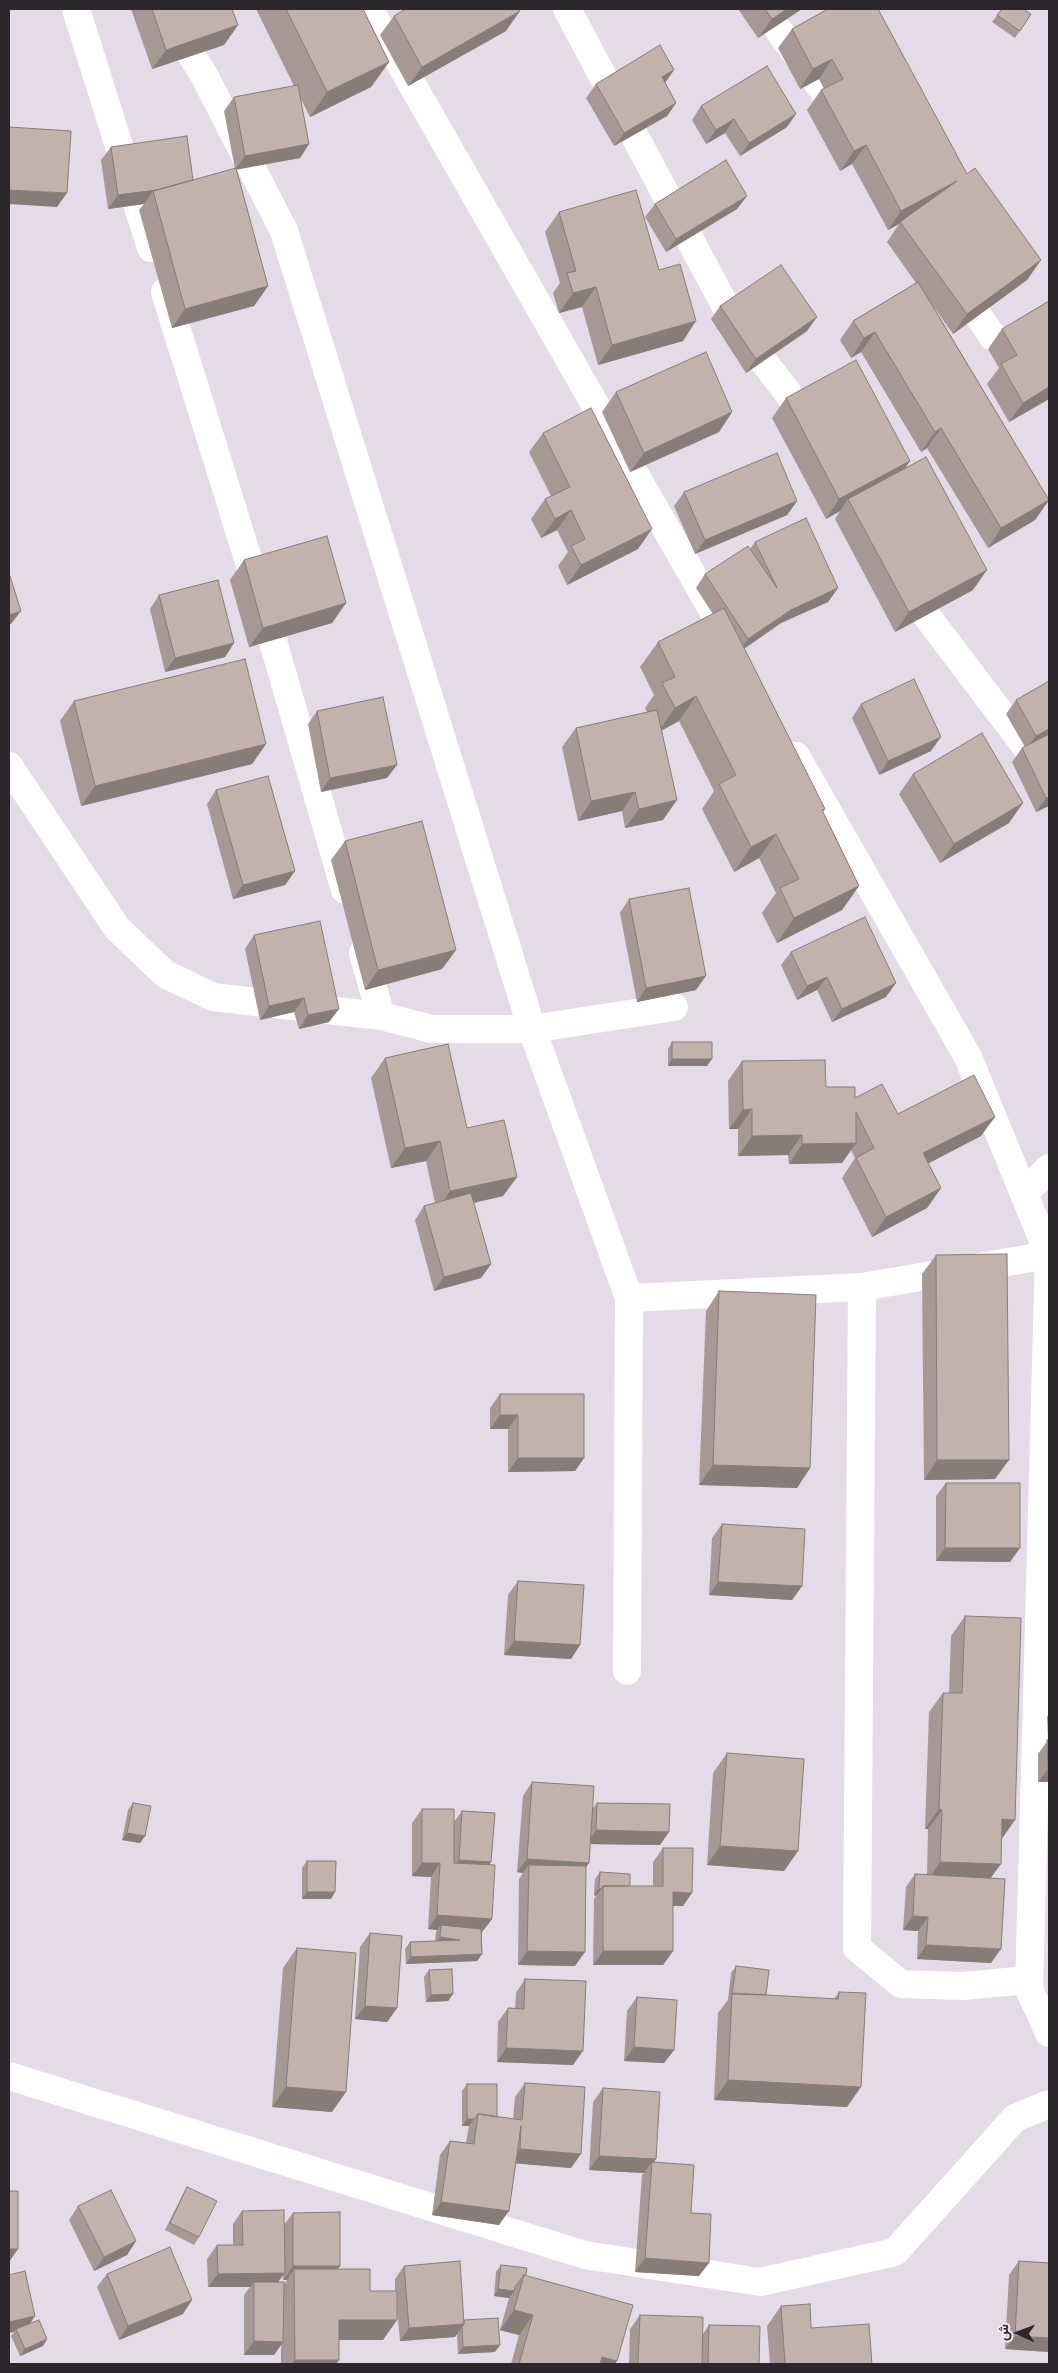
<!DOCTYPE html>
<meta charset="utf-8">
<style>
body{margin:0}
#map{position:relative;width:1058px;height:2373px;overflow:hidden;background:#e5dae7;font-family:Quicksand,Vazirmatn,sans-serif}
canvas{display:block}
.frame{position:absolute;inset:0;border:10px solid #2b272c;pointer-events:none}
.north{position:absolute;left:993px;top:2308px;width:50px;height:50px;-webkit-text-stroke:4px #f2e7f5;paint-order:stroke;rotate:272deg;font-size:14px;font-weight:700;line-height:20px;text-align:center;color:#2b272c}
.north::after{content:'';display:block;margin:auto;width:18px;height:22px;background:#2b272c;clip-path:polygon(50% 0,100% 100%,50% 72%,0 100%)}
</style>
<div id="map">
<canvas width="1058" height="2373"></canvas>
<div class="frame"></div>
<div class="north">ش</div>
</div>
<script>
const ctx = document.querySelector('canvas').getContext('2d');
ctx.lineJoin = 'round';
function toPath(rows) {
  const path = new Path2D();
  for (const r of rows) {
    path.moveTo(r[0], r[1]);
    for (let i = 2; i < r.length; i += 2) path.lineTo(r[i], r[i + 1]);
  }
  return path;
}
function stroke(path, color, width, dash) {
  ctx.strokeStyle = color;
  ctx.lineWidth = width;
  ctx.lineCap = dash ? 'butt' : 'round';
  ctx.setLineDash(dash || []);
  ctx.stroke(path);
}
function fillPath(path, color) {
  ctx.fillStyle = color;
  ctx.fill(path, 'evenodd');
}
stroke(toPath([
 [76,9,151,248],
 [162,9,204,75,284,231,532,1029,629,1298,627,1671],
 [369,9,716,616],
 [567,9,736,326,788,393,808,427],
 [763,9,844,119],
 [957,285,993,337],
 [165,292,263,607,345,890],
 [904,586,1033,756,1049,784],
 [796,756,968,1057,1049,1255,1029,1989,1049,2033],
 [9,766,117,928,165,974,213,997,381,1016,432,1029,532,1029,674,1007],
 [363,953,381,1016],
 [1024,1194,1049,1168],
 [862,1287,857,1948,901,1984,963,1986,1029,1980],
 [629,1298,862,1287,1049,1255],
 [9,2076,585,2255,760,2282,895,2252,1015,2118,1049,2104]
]), '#fff', 28);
fillPath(toPath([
 [131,9,232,9,238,25,224,45,152,69],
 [256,9,363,9,389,62,371,87,310,117,300,97,309,144,300,158,236,169,268,286,254,306,172,328,139,210,144,204,108,209,101,160,111,147,193,180,235,169,224,111,234,97,294,86],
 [738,9,802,9,758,38],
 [828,9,967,174,1041,260,1027,280,953,334,933,306,1049,500,1035,520,988,548,927,448,921,452,861,352,851,358,840,340,853,321,916,283,887,242,899,224,888,230,852,164,840,171,807,110,821,90,824,89,819,79,800,89,778,48,792,29],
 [1002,9,1031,14,1015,38,992,22],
 [394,16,506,31,408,86,380,35],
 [674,70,665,83,676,103,667,116,614,146,586,98,596,84],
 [701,106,787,127,740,156,725,133,706,144,692,120],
 [655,204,737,209,666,252,645,217],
 [559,212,659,270,683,341,598,365,582,307,559,313,553,293,560,283,545,232],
 [1049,301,1049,399,1009,422,987,384,999,368,988,349,1002,329],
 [720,306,807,331,746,373,711,319],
 [616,392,732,412,719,432,630,472,602,412],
 [786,398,910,461,905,468,973,590,895,632,835,519,840,511,826,519,772,418],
 [543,433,638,549,567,585,558,566,568,552,557,530,541,538,531,519,545,499,551,496,529,452],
 [684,492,797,501,787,515,695,554,674,506],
 [755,542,838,588,828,602,781,623,744,649,825,809,823,812,859,886,842,910,777,943,762,913,776,893,759,858,734,872,702,809,714,791,679,721,662,730,663,820,625,828,622,811,578,821,562,747,576,728,647,712,645,708,654,695,640,667,658,642,713,614,696,588,705,574,750,549],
 [244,560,346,603,332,623,249,647,230,580],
 [159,595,234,643,225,657,165,672,150,609],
 [1049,681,1049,806,1036,812,1012,762,1022,748,1025,747,1006,714,1016,700],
 [74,701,266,744,252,764,81,806,60,721],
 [861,704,931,751,879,775,852,718],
 [317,711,387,778,321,792,308,724],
 [913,774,1009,823,940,863,899,794],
 [216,790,295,871,285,885,233,899,207,804],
 [345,841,456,950,442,969,365,990,331,860],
 [629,899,696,990,637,1002,620,913],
 [254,935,329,1022,299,1029,294,1012,260,1020,245,949],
 [791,952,886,997,832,1022,817,990,797,1000,781,965],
 [672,1042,707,1066,668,1066,668,1049],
 [385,1058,467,1128,517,1177,503,1196,474,1203,491,1264,481,1278,434,1291,415,1220,424,1206,435,1203,426,1161,391,1168,371,1078],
 [742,1061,826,1087,898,1114,981,1136,928,1163,941,1188,927,1208,872,1237,842,1178,855,1158,851,1150,842,1163,789,1164,788,1155,738,1156,738,1129,729,1129,728,1081],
 [936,1255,995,1479,924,1480,922,1274],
 [719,1291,810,1468,797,1488,699,1485,706,1311],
 [500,1394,584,1458,575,1471,508,1472,508,1429,490,1429,490,1408],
 [946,1483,1010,1562,936,1561,936,1496],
 [722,1524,802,1586,792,1600,709,1595,712,1538],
 [518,1581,580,1645,571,1659,504,1655,508,1595],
 [965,1616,1002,1839,991,1878,991,1963,917,1959,918,1931,903,1930,906,1887,915,1874,927,1874,928,1829,925,1829,929,1712,943,1693,949,1693,951,1636],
 [1049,1714,1049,1782,1038,1782,1038,1754,1048,1740,1047,1717],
 [727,1753,798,1851,784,1871,707,1865,713,1773],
 [532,1782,593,1808,597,1803,660,1845,590,1844,589,1863,586,1867,575,1966,518,1965,519,1879,523,1873,517,1872,523,1796],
 [133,1803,145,1836,140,1843,122,1840,128,1810],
 [422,1809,454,1822,462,1811,491,1862,489,1865,492,1919,482,1932,482,1954,477,1961,406,1964,405,1949,410,1942,435,1941,436,1932,437,1930,428,1929,431,1877,412,1876,412,1823],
 [663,1848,683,1906,673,1906,673,1951,663,1965,593,1965,594,1899,596,1896,594,1895,595,1879,600,1872,630,1886,653,1886,653,1862],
 [307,1861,335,1892,331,1899,302,1899,302,1868],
 [370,1933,397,2008,387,2022,355,2019,360,1947],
 [297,1948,332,2112,272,2107,283,1968],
 [736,1966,766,1995,834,1999,839,1992,847,2107,714,2100,718,2013,728,2000,731,1973],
 [429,1970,453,1994,448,2001,426,2002,424,1977],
 [525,1979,573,2065,497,2062,498,2022,508,2008,515,2009,516,1993],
 [637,1997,674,2050,664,2063,624,2061,627,2011],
 [525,2083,571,2168,515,2163,499,2225,432,2215,440,2155,450,2141,466,2143,469,2126,462,2126,462,2091,467,2084,497,2117,513,2119,515,2097],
 [603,2088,656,2159,654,2162,691,2213,699,2276,635,2272,642,2175,644,2173,589,2170,593,2102],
 [187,2187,199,2237,194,2245,165,2230,183,2194],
 [78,2206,136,2241,127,2255,94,2271,69,2220],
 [242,2211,284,2225,293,2213,340,2266,338,2269,370,2291,395,2291,395,2279,404,2266,464,2320,495,2352,458,2354,457,2334,455,2337,400,2341,397,2310,383,2340,339,2340,339,2360,336,2364,281,2364,281,2345,274,2355,244,2355,244,2295,250,2287,208,2287,207,2259,217,2245,233,2245,233,2224],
 [283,2275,283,2280,287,2280,284,2284,278,2282],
 [1019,2261,1049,2263,1049,2352,1005,2349,1009,2275],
 [501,2265,526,2275,615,2364,511,2364,519,2335,500,2330,509,2298,494,2296,496,2272],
 [107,2274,183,2314,119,2340,97,2287],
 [9,2275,30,2324,47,2339,43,2346,20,2356,11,2336,14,2332],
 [781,2306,811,2328,872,2364,770,2364,767,2326],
 [640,2315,703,2334,709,2325,759,2364,629,2364,630,2329]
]), '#a89894');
fillPath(toPath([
 [787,9,802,9,758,38,772,19],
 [520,11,506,31,408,86,422,67],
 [238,25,224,45,152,69,166,50],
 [832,59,819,79,800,89,813,69],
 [389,62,371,87,310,117,327,92],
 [674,70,664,84,662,77],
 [676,103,667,116,614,146,624,133],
 [796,114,787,127,740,156,749,143],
 [734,119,725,133,706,144,716,130],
 [309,144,300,158,235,170,245,156],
 [866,145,852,164,840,171,854,151],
 [957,181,900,222,899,224,888,230,901,211],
 [194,185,153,191,144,204,108,209,118,195],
 [9,190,67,193,57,207,9,204],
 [747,196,737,209,666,252,676,239],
 [1041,260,1027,280,953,334,967,314],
 [268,286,254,306,172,328,185,309],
 [596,287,582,307,559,313,573,293],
 [817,317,807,331,746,373,756,359],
 [696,321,683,341,598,365,612,345],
 [875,332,861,352,851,358,864,338],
 [1049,387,1049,399,1009,422,1023,403],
 [732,412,719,432,630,472,644,453],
 [941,428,927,448,921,452,935,432],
 [910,461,896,481,848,499,840,511,826,519,839,499],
 [1049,500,1035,520,988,548,1001,528],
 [797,501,787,515,695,554,705,540],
 [571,510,557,530,541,538,555,519],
 [652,529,638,549,567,585,581,565],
 [987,570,973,590,895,632,909,612],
 [838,588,828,602,781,623,739,652,748,639,791,610],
 [346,603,332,623,249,647,263,628],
 [21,611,11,624,9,625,9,615],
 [234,643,225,657,165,672,175,658],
 [696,696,679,721,657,733,675,708],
 [1049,729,1049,737,1026,750,1036,736],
 [941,737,931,751,879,775,888,761],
 [266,744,252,764,81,806,95,786],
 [397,765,387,778,321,792,330,778],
 [635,792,622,811,578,821,591,801],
 [1049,797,1049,806,1036,812,1046,798],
 [677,800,663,820,625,828,639,809],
 [1023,803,1009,823,940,863,954,844],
 [776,834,759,858,734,872,751,847],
 [295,871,285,885,233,899,243,885],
 [859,886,842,910,777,943,794,918],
 [456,950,442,969,365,990,378,970],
 [706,976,696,990,637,1002,646,988],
 [827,977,817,990,797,1000,807,986],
 [896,983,886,997,832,1022,842,1009],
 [304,998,294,1012,260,1020,269,1006],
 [339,1009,329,1022,299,1029,308,1015],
 [672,1059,712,1059,707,1066,668,1066],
 [752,1109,738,1129,729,1129,743,1110],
 [995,1117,981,1136,910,1173,923,1153],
 [802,1135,788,1155,738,1156,752,1136],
 [440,1141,426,1161,391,1168,405,1148],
 [856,1143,842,1163,789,1164,802,1144],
 [517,1177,503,1196,437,1211,450,1191],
 [941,1188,927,1208,872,1237,886,1217],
 [491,1264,481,1278,434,1291,444,1277],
 [500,1415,518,1415,508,1429,490,1429],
 [518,1458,584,1458,575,1471,508,1472],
 [937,1460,1009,1460,995,1479,924,1480],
 [713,1465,810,1468,797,1488,699,1485],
 [945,1548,1020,1548,1010,1562,936,1561],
 [718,1582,802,1586,792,1600,709,1595],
 [514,1641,580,1645,571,1659,504,1655],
 [1048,1769,1049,1769,1049,1782,1038,1782],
 [939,1809,942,1810,928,1829,925,1829],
 [1002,1819,1015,1820,1001,1840],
 [596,1830,669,1832,660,1845,587,1844],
 [127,1833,145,1836,140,1843,122,1840],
 [720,1846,798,1851,784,1871,707,1865],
 [527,1859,589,1863,579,1876,529,1865,523,1873,517,1872],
 [459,1860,491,1862,482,1876,449,1873],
 [940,1862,1001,1864,987,1883,927,1882],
 [422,1863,440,1863,431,1877,412,1876],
 [599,1888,601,1889,596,1896,594,1895],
 [307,1892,335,1892,331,1899,302,1899],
 [673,1892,692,1893,683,1906,664,1906],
 [437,1915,492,1919,482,1932,440,1930,441,1925,437,1930,428,1929],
 [913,1916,928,1917,918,1931,903,1930],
 [440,1937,460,1940,435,1944],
 [926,1945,1001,1949,991,1963,917,1959],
 [527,1951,585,1952,575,1966,518,1965],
 [603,1951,673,1951,663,1965,593,1965],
 [482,1954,477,1961,406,1964,411,1957],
 [453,1994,448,2001,426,2002,431,1995],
 [365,2006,397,2008,387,2022,355,2019],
 [634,2047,674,2050,664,2063,624,2061],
 [506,2048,583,2051,573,2065,497,2062],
 [728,2080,861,2087,847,2107,714,2100],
 [286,2087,346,2092,332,2112,272,2107],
 [467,2119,474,2119,469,2126,462,2126],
 [520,2149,581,2154,571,2168,510,2163],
 [599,2156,656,2159,651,2166,652,2162,644,2173,589,2170],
 [441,2202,509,2211,499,2225,432,2215],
 [136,2241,127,2255,94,2271,104,2257],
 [9,2249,18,2249,9,2262],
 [645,2258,709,2263,699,2276,635,2272],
 [293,2266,340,2266,330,2279,294,2269,287,2280,283,2280],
 [285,2273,275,2286,254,2282,250,2287,208,2287,218,2274],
 [498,2289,514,2291,509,2298,494,2296],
 [192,2300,183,2314,119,2340,128,2326],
 [514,2310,533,2315,519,2335,500,2330],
 [35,2316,26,2330,16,2329,14,2332,9,2333,9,2322],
 [339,2320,397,2320,383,2340,325,2340],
 [464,2324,455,2337,400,2341,409,2328],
 [1015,2336,1049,2338,1049,2352,1005,2349],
 [47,2339,43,2346,20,2356,25,2349],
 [254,2341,283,2342,274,2355,244,2355],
 [500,2345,495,2352,458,2354,463,2347],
 [602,2357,617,2361,615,2364,597,2364],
 [295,2360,339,2360,336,2364,292,2364]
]), '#887c78');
const building = toPath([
 [152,9,232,9,238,25,166,50,152,9],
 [286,9,363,9,389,62,327,92,286,9],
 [406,9,519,9,520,11,422,67,394,16,406,9],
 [765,9,787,9,772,19,765,9],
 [828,9,878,9,967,174,975,168,1041,260,967,314,900,222,957,181,901,211,866,145,854,151,821,90,843,79,832,59,813,69,792,29,828,9],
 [1002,9,1023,9,1031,14,1020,31,997,15,1002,9],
 [660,45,674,70,662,77,676,103,624,133,596,84,660,45],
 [767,66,796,114,749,143,734,119,716,130,701,106,767,66],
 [298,85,309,144,245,156,234,97,298,85],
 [9,127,71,131,67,193,9,190,9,127],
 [187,136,193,180,157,190,118,195,111,147,187,136],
 [726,160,747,196,676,239,655,204,726,160],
 [236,168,268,286,185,309,153,191,236,168],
 [636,190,659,270,680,264,696,321,612,345,596,287,573,293,567,273,576,271,559,212,636,190],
 [781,265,817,317,756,359,720,306,781,265],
 [918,282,1049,500,1001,528,941,428,935,432,875,332,864,338,853,321,918,282],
 [1049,301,1049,387,1023,403,1001,364,1017,355,1002,329,1049,301],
 [706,352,732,412,644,453,616,392,706,352],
 [856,360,910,461,839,499,786,398,856,360],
 [591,408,652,529,581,565,571,546,585,539,571,510,555,519,545,499,570,487,543,433,591,408],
 [777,453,797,501,705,540,684,492,777,453],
 [926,457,987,570,909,612,848,499,926,457],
 [806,518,838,588,791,610,748,639,705,574,748,546,777,588,755,542,806,518],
 [327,536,346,603,263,628,244,560,327,536],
 [9,573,21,611,9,615,9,573],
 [218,580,234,643,175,658,159,595,218,580],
 [724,608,825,809,822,810,859,886,794,918,780,888,799,879,776,834,751,847,719,784,736,775,696,696,675,708,662,683,675,677,658,642,724,608],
 [245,659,266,744,95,786,74,701,245,659],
 [914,679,941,737,888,761,861,704,914,679],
 [1049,681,1049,729,1036,736,1016,700,1049,681],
 [383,697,397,765,330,778,317,711,383,697],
 [657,710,677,800,639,809,635,792,591,801,576,728,657,710],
 [982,733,1023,803,954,844,913,774,982,733],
 [1049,734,1049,797,1046,798,1022,748,1049,734],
 [268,776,295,871,243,885,216,790,268,776],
 [422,821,456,950,378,970,345,841,422,821],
 [689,888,706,976,646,988,629,899,689,888],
 [865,917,896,983,842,1009,827,977,807,986,791,952,865,917],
 [320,921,339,1009,308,1015,304,998,269,1006,254,935,320,921],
 [672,1042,712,1042,712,1059,672,1059,672,1042],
 [448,1044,467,1128,504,1120,517,1177,450,1191,440,1141,405,1148,385,1058,448,1044],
 [825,1060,826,1087,855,1087,855,1098,882,1084,898,1114,974,1075,995,1117,923,1153,941,1188,886,1217,856,1158,874,1148,856,1112,856,1143,802,1144,802,1135,752,1136,752,1109,743,1110,742,1061,825,1060],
 [471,1193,491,1264,444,1277,424,1206,471,1193],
 [1007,1254,1009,1460,937,1460,936,1255,1007,1254],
 [719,1291,816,1295,810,1468,713,1465,719,1291],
 [500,1394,584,1394,584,1458,518,1458,518,1415,500,1415,500,1394],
 [946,1483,1020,1483,1020,1548,945,1548,946,1483],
 [722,1524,805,1529,802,1586,718,1582,722,1524],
 [518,1581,584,1585,580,1645,514,1641,518,1581],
 [965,1616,1021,1618,1015,1820,1002,1819,1001,1864,940,1862,942,1810,939,1809,943,1693,962,1693,965,1616],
 [1047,1740,1049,1740,1049,1769,1048,1769,1047,1740],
 [727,1753,804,1759,798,1851,720,1846,727,1753],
 [532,1782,594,1786,589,1863,527,1859,532,1782],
 [133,1803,151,1806,145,1836,127,1833,133,1803],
 [597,1803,670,1804,669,1832,596,1830,597,1803],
 [422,1809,454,1809,454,1863,495,1865,492,1919,437,1915,440,1863,422,1863,422,1809],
 [462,1811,495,1813,491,1862,459,1860,462,1811],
 [663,1848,693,1848,692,1893,673,1892,673,1951,603,1951,603,1886,663,1886,663,1848],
 [307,1861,336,1861,335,1892,307,1892,307,1861],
 [529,1865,586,1866,585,1952,527,1951,529,1865],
 [600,1872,630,1874,630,1886,603,1886,601,1889,599,1888,600,1872],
 [915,1874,1005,1879,1001,1949,926,1945,928,1917,913,1916,915,1874],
 [441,1925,481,1929,482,1954,411,1957,410,1942,460,1940,440,1937,441,1925],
 [370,1933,402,1936,397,2008,365,2006,370,1933],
 [297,1948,356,1953,346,2092,286,2087,297,1948],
 [736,1966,769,1970,766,1995,732,1994,736,1966],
 [452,1969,453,1994,431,1995,429,1970,452,1969],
 [525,1979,586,1981,583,2051,506,2048,508,2008,524,2009,525,1979],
 [839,1992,866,1993,861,2087,728,2080,732,1993,838,1999,839,1992],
 [637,1997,677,2000,674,2050,634,2047,637,1997],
 [525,2083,585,2087,581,2154,520,2149,521,2126,509,2211,441,2202,450,2141,474,2144,478,2114,522,2120,525,2083],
 [467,2084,497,2084,497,2117,478,2114,474,2119,467,2119,467,2084],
 [603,2088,660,2092,656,2159,599,2156,603,2088],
 [652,2162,694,2165,691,2213,711,2214,709,2263,645,2258,652,2162],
 [187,2187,217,2201,199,2237,170,2223,187,2187],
 [111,2190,136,2241,104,2257,78,2206,111,2190],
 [9,2191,18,2191,18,2249,9,2249,9,2191],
 [284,2210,285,2273,218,2274,217,2245,243,2245,242,2211,284,2210],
 [340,2212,340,2266,293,2266,293,2213,340,2212],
 [170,2247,192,2300,128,2326,107,2274,170,2247],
 [460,2261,464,2324,409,2328,404,2266,460,2261],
 [1019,2261,1049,2263,1049,2338,1015,2336,1019,2261],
 [501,2265,527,2268,526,2275,524,2275,515,2287,514,2291,498,2289,501,2265],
 [294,2269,370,2269,370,2291,397,2291,397,2320,339,2320,339,2360,295,2360,294,2269],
 [25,2271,35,2316,9,2322,9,2275,25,2271],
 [524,2275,633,2305,617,2361,602,2357,600,2364,519,2364,533,2315,514,2310,524,2275],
 [254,2282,284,2282,283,2342,254,2341,254,2282],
 [810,2304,811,2328,869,2324,872,2364,785,2364,781,2306,810,2304],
 [640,2315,703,2317,702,2364,638,2364,640,2315],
 [498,2318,500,2345,463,2347,462,2327,464,2324,464,2320,498,2318],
 [39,2320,47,2339,25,2349,16,2329,39,2320],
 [709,2325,760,2326,759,2364,708,2364,709,2325]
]);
fillPath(building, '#c3b1ac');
stroke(building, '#887c78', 1);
</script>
